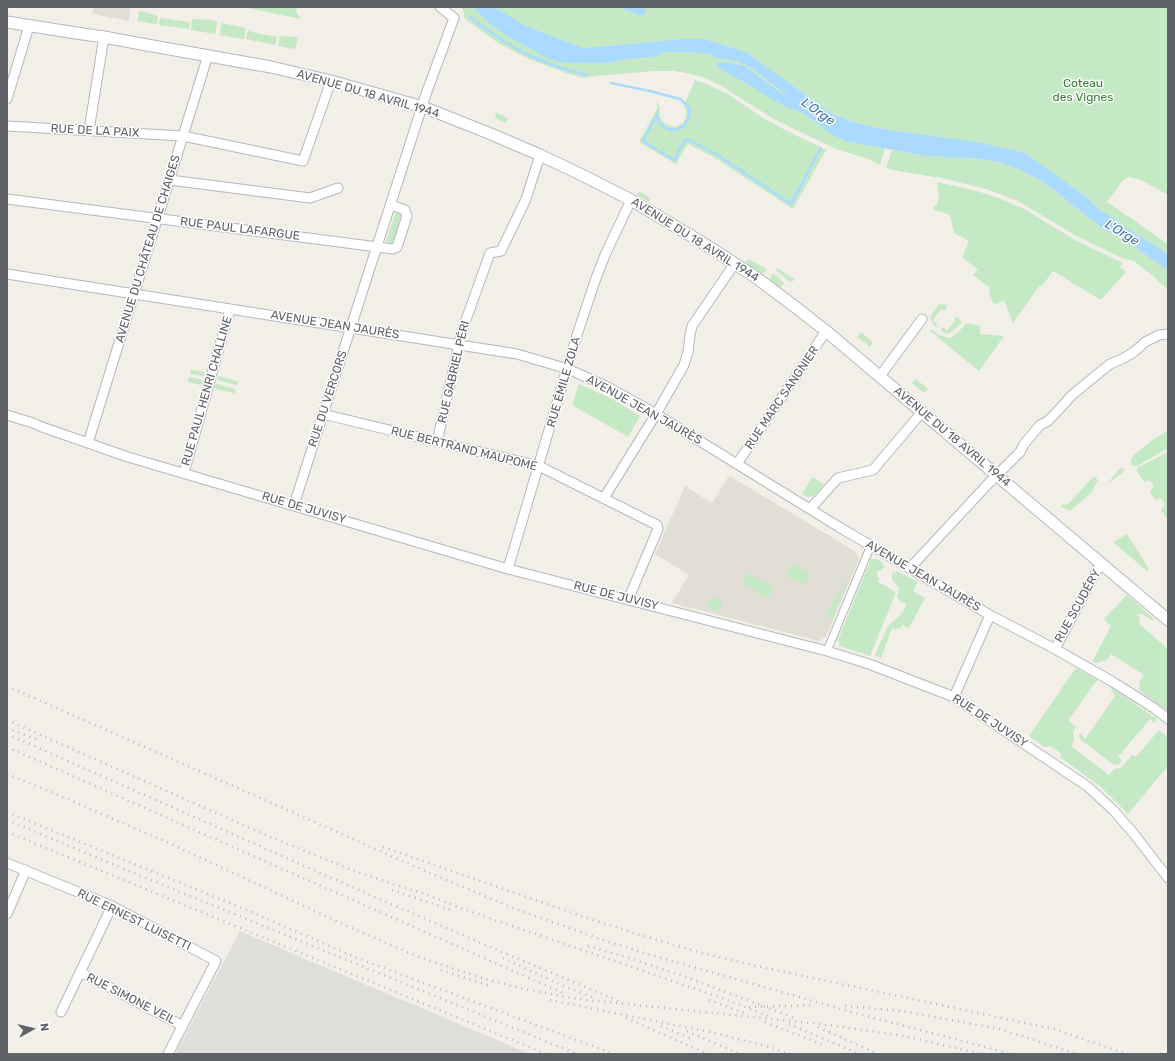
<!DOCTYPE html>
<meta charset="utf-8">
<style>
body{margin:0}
#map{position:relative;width:1175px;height:1061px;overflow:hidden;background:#f1efe8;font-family:Rubik,sans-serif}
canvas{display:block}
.frame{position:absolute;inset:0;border:8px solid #5f6368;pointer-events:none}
.north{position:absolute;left:12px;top:1009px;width:40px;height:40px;-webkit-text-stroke:3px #fff;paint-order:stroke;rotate:82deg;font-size:11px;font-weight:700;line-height:16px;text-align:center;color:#5f6368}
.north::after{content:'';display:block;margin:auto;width:14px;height:18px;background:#5f6368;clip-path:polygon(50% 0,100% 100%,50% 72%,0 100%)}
</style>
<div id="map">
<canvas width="1175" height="1061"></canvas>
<div class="frame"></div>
<div class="north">N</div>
</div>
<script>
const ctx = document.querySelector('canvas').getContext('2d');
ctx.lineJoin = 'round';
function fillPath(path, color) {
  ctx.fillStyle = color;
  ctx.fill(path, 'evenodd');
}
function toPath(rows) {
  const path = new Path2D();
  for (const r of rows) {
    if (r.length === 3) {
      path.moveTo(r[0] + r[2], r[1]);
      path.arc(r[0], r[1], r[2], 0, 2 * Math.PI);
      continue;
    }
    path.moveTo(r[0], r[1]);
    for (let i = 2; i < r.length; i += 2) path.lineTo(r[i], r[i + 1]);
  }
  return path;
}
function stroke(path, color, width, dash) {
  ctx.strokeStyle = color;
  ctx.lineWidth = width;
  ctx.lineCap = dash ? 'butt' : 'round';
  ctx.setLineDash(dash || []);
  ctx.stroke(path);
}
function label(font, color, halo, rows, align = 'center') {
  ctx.font = font + ' Rubik,sans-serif';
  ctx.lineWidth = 3;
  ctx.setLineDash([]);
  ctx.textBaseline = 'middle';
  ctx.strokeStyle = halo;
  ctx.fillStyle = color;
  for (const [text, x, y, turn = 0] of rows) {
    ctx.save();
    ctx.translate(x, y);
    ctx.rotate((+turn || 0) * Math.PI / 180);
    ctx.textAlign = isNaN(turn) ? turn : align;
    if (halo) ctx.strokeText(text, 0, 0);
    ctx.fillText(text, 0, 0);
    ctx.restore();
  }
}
fillPath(toPath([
 [240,931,310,961,530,1054,175,1054]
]), '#e0deda');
fillPath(toPath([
 [94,7,130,7,129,21,92,14],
 [730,476,856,552,859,559,826,637,819,641,672,603,689,575,655,554,685,486,712,503,728,477,729,478]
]), '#e1ded6');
fillPath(toPath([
 [243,7,297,7,296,11,301,19],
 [461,7,473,7,491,25,507,36,536,52,565,63,610,63,621,60,670,52,704,53,710,54,712,56,739,62,752,68,781,91,787,98,745,66,725,62,717,63,728,74,803,113,831,134,845,141,926,156,981,159,999,162,1021,170,1042,181,1106,231,1127,239,1140,251,1168,270,1168,290,1153,276,1134,261,1122,258,1078,237,1018,201,986,189,941,178,904,172,886,168,892,150,885,148,880,165,868,159,839,150,796,130,772,118,720,85,705,78,687,73,674,71,654,71,598,76,583,78,566,73,529,59,498,43,464,18,464,12],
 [494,7,1168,7,1168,195,1139,179,1129,177,1123,180,1107,202,1168,244,1168,254,1137,234,1125,227,1112,217,1098,209,1092,204,1025,153,895,131,869,126,850,121,832,114,746,52,704,39,678,39,653,42,583,48,526,26],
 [139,11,145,12,158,16,157,24,137,21],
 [160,18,190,22,189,29,159,25],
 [192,19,213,20,217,22,217,25,215,34,191,30],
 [221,23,246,28,244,39,220,35],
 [248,31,277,37,275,45,246,39],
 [280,36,298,37,295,49,278,46],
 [695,80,707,84,728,94,763,118,785,130,826,150,793,209,712,156,688,144,676,164,639,142,658,107,655,101,659,105,660,117,665,124,675,127,683,123,687,114,684,105],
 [496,113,508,118,506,123,495,118],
 [937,182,977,191,1004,200,1026,210,1075,240,1123,263,1120,267,1126,272,1101,300,1053,271,1042,286,1040,285,1013,323,1004,301,994,304,989,293,990,288,973,275,978,269,962,258,969,241,954,233,950,215,933,209,934,206,936,206,939,198],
 [639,191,650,198,650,202,637,195],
 [397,213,400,213,401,216,393,242,391,244,389,243,386,241,387,239,395,214],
 [748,259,767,269,765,272,761,275,744,264],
 [778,268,795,280,790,282,776,270],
 [773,273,784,283,779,290,772,284,770,281,770,278],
 [939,304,948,305,944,311,941,309,933,320,933,321,937,323,936,326,939,326,938,328,933,324,930,317],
 [955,317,958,318,961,321,961,323,958,326,950,333,947,334,942,331,941,329,943,327,947,331,955,320,954,319],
 [967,323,980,326,980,334,1004,336,979,371,930,331,931,329,939,335,950,338,956,334],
 [861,332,873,343,869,347,865,342,864,342,857,337],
 [191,369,203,372,205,373,204,376,203,376,191,374,190,372],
 [219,376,237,381,238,382,238,384,236,385,217,380],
 [190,377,201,380,203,382,202,384,200,385,189,382,188,378],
 [916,379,928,389,924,393,912,383],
 [217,384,235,389,236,392,234,393,216,389,214,387,215,385],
 [579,384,612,399,640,416,628,437,572,405],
 [1168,430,1168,448,1137,466,1135,466,1131,465,1131,459,1135,454,1151,441],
 [1168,452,1168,518,1166,518,1161,510,1165,504,1161,498,1156,500,1155,500,1150,492,1154,486,1150,480,1145,482,1144,482,1137,471,1137,468],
 [1120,468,1124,469,1124,472,1108,483],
 [1094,476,1098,480,1091,493,1070,511,1061,507,1063,503,1066,505,1069,503],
 [812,477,824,484,814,496,808,497,802,494],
 [1127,534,1149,569,1147,571,1113,542],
 [871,559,877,559,882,562,883,565,885,567,882,569,877,572,877,575,879,579,878,582,888,587,888,588,896,592,870,656,839,646,840,645,838,640],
 [793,563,810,574,804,585,785,575],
 [897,571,918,582,913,591,925,598,909,628,903,625,900,629,897,628,896,630,892,628,881,658,875,655,887,628,891,623,902,614,907,603,901,602,897,597,899,589,895,583,893,582,892,576,893,572,896,573],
 [748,573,774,587,768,598,743,584],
 [848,578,849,578,832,619,826,616],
 [1127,595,1154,619,1153,621,1144,615,1137,614,1140,619,1139,624,1168,649,1168,711,1139,690,1140,681,1144,675,1111,654,1107,660,1096,663,1092,662,1111,626,1104,619],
 [715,604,7],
 [1076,668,1098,680,1094,684,1093,684,1090,690,1068,720,1076,727,1073,732,1074,741,1071,746,1109,775,1114,769,1121,768,1132,755,1136,757,1159,730,1165,736,1168,733,1168,766,1128,814,1101,787,1060,757,1062,754,1050,746,1044,747,1029,736],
 [1112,688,1157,719,1154,723,1150,719,1118,757,1122,761,1119,764,1114,765,1080,739,1079,735,1080,733,1085,739,1115,696,1111,690]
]), '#c5e8c5');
fillPath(toPath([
 [473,7,494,7,526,26,583,48,653,42,678,39,704,39,746,52,832,114,850,121,869,126,895,131,976,142,1025,153,1085,196,1098,209,1112,217,1125,227,1137,234,1168,254,1168,270,1140,251,1127,239,1106,231,1042,181,1021,170,999,162,981,159,926,156,845,141,831,134,803,113,780,104,753,87,728,74,719,67,717,63,725,62,745,66,786,97,781,91,752,68,739,62,714,57,710,54,704,53,670,52,661,53,658,56,621,60,610,63,565,63,549,59,507,36,491,25],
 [620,7,643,7,646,10,645,13,641,16]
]), '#aadaff');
stroke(toPath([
 [470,17,486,29,505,42,528,55,561,68,587,75],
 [611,83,650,91,680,99,688,106,690,112,688,119,684,126,678,129,674,130,670,130,662,126,659,123,656,114],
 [654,120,643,141,656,149],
 [693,142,716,154,791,204,821,148],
 [659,151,674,160,686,139,691,141]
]), '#aadaff', 2.5);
const pedestrian = toPath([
 [827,651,871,545]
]);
const minor = toPath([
 [7,99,29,26],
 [7,126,183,136,303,161,331,81],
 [89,130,104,37],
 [170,180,310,198,338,188],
 [7,199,393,249,397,247,407,216,405,210,391,205],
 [7,274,517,354,568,369,608,387,656,414,839,527,990,615,1055,649,1113,682,1154,708,1168,719],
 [880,376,922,319],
 [323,414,539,466,657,525,658,529,628,600],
 [7,415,33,423,42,427,128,457,508,569,827,651,869,664,954,697,1087,786,1098,796,1114,811,1134,834,1168,878],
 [437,442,462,331,490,253,501,251,526,199,540,155],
 [88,443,208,55],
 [737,464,826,331],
 [184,473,230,309],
 [604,498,656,414,684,365,688,352,690,335,692,326,735,263],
 [294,505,323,414,426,94,454,18,440,7],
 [811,508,838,478,873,470,922,412],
 [910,568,987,485,1020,452,1024,444,1040,425,1048,421,1064,404,1072,395,1110,364,1122,359,1134,352,1145,342,1159,335,1168,334],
 [508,569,576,338,595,281,605,255,631,200],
 [1055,649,1097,570,1102,564],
 [954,697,990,615],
 [7,863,112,906,216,961,168,1054],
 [7,914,26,870],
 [80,972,183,1026],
 [61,1012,112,906]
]);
const tertiary = toPath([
 [7,22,76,33,104,37,147,45,271,67,331,81,423,107,491,134,540,155,584,176,631,200,698,240,754,276,794,306,826,331,1168,620]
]);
stroke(pedestrian, '#b5b8bc', 9);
stroke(minor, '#b5b8bc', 11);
stroke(tertiary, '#b5b8bc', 13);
stroke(pedestrian, '#fff', 7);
stroke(minor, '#fff', 9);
stroke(tertiary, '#fff', 11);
stroke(toPath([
 [7,686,432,874,513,908,600,939,651,955,866,1016,944,1036,1011,1054],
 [7,720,268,836,352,870,390,883,422,893,463,909,725,999,768,1016],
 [7,728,38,740],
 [7,734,361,891,495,949,619,1001],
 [7,747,563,993],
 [7,774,56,794,171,844,347,926,419,957,482,978,519,988,578,999,829,1025,904,1036,982,1054],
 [7,812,247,910,357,958,614,1054],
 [7,820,129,871,577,1054],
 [7,832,546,1054],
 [383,847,587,918,637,934,702,953,752,965,1054,1029,1127,1054],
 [392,890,454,911],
 [588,946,635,960,683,976,795,1018],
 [503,958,561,985,595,998],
 [441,970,490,986],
 [550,1000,710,1032,770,1047,788,1054],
 [709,1000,744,1013],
 [845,1006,879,1009,907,1012,1000,1029,1077,1054],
 [749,1007,815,1005],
 [626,1018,708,1054],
 [765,1022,826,1046],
 [789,1024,859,1054],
 [661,1026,692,1039],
 [818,1027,878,1054],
 [687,1031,740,1054]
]), '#b6b7b8', 2.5, [1, 5]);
label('12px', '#348238', '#fff', [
 ["Coteau",1083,84],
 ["des Vignes",1083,98]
]);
label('12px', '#5f6368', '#fff', [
 ["AVENUE DU 18 AVRIL 1944",368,94,16],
 ["RUE DE LA PAIX",95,131,3],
 ["RUE PAUL LAFARGUE",240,229,7],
 ["AVENUE DU 18 AVRIL 1944",695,240,32],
 ["AVENUE DU CHÂTEAU DE CHAIGES",148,249,-73],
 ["AVENUE JEAN JAURÈS",335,325,9],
 ["RUE GABRIEL PÉRI",454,372,-77],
 ["RUE ÉMILE ZOLA",564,382,-74],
 ["RUE PAUL HENRI CHALLINE",207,391,-74],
 ["RUE MARC SANGNIER",782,398,-56],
 ["RUE DU VERCORS",328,399,-72],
 ["AVENUE JEAN JAURÈS",644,410,29],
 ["AVENUE DU 18 AVRIL 1944",952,437,40],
 ["RUE BERTRAND MAUPOME",464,449,14],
 ["RUE DE JUVISY",304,508,16],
 ["AVENUE JEAN JAURÈS",923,576,30],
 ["RUE DE JUVISY",616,596,14],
 ["RUE SCUDÉRY",1078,606,-61],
 ["RUE DE JUVISY",990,721,33],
 ["RUE ERNEST LUISETTI",134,920,26],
 ["RUE SIMONE VEIL",131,999,27]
]);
label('italic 13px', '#4174aa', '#fff', [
 ["L'Orge",818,112,35],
 ["L'Orge",1122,233,31]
]);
</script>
